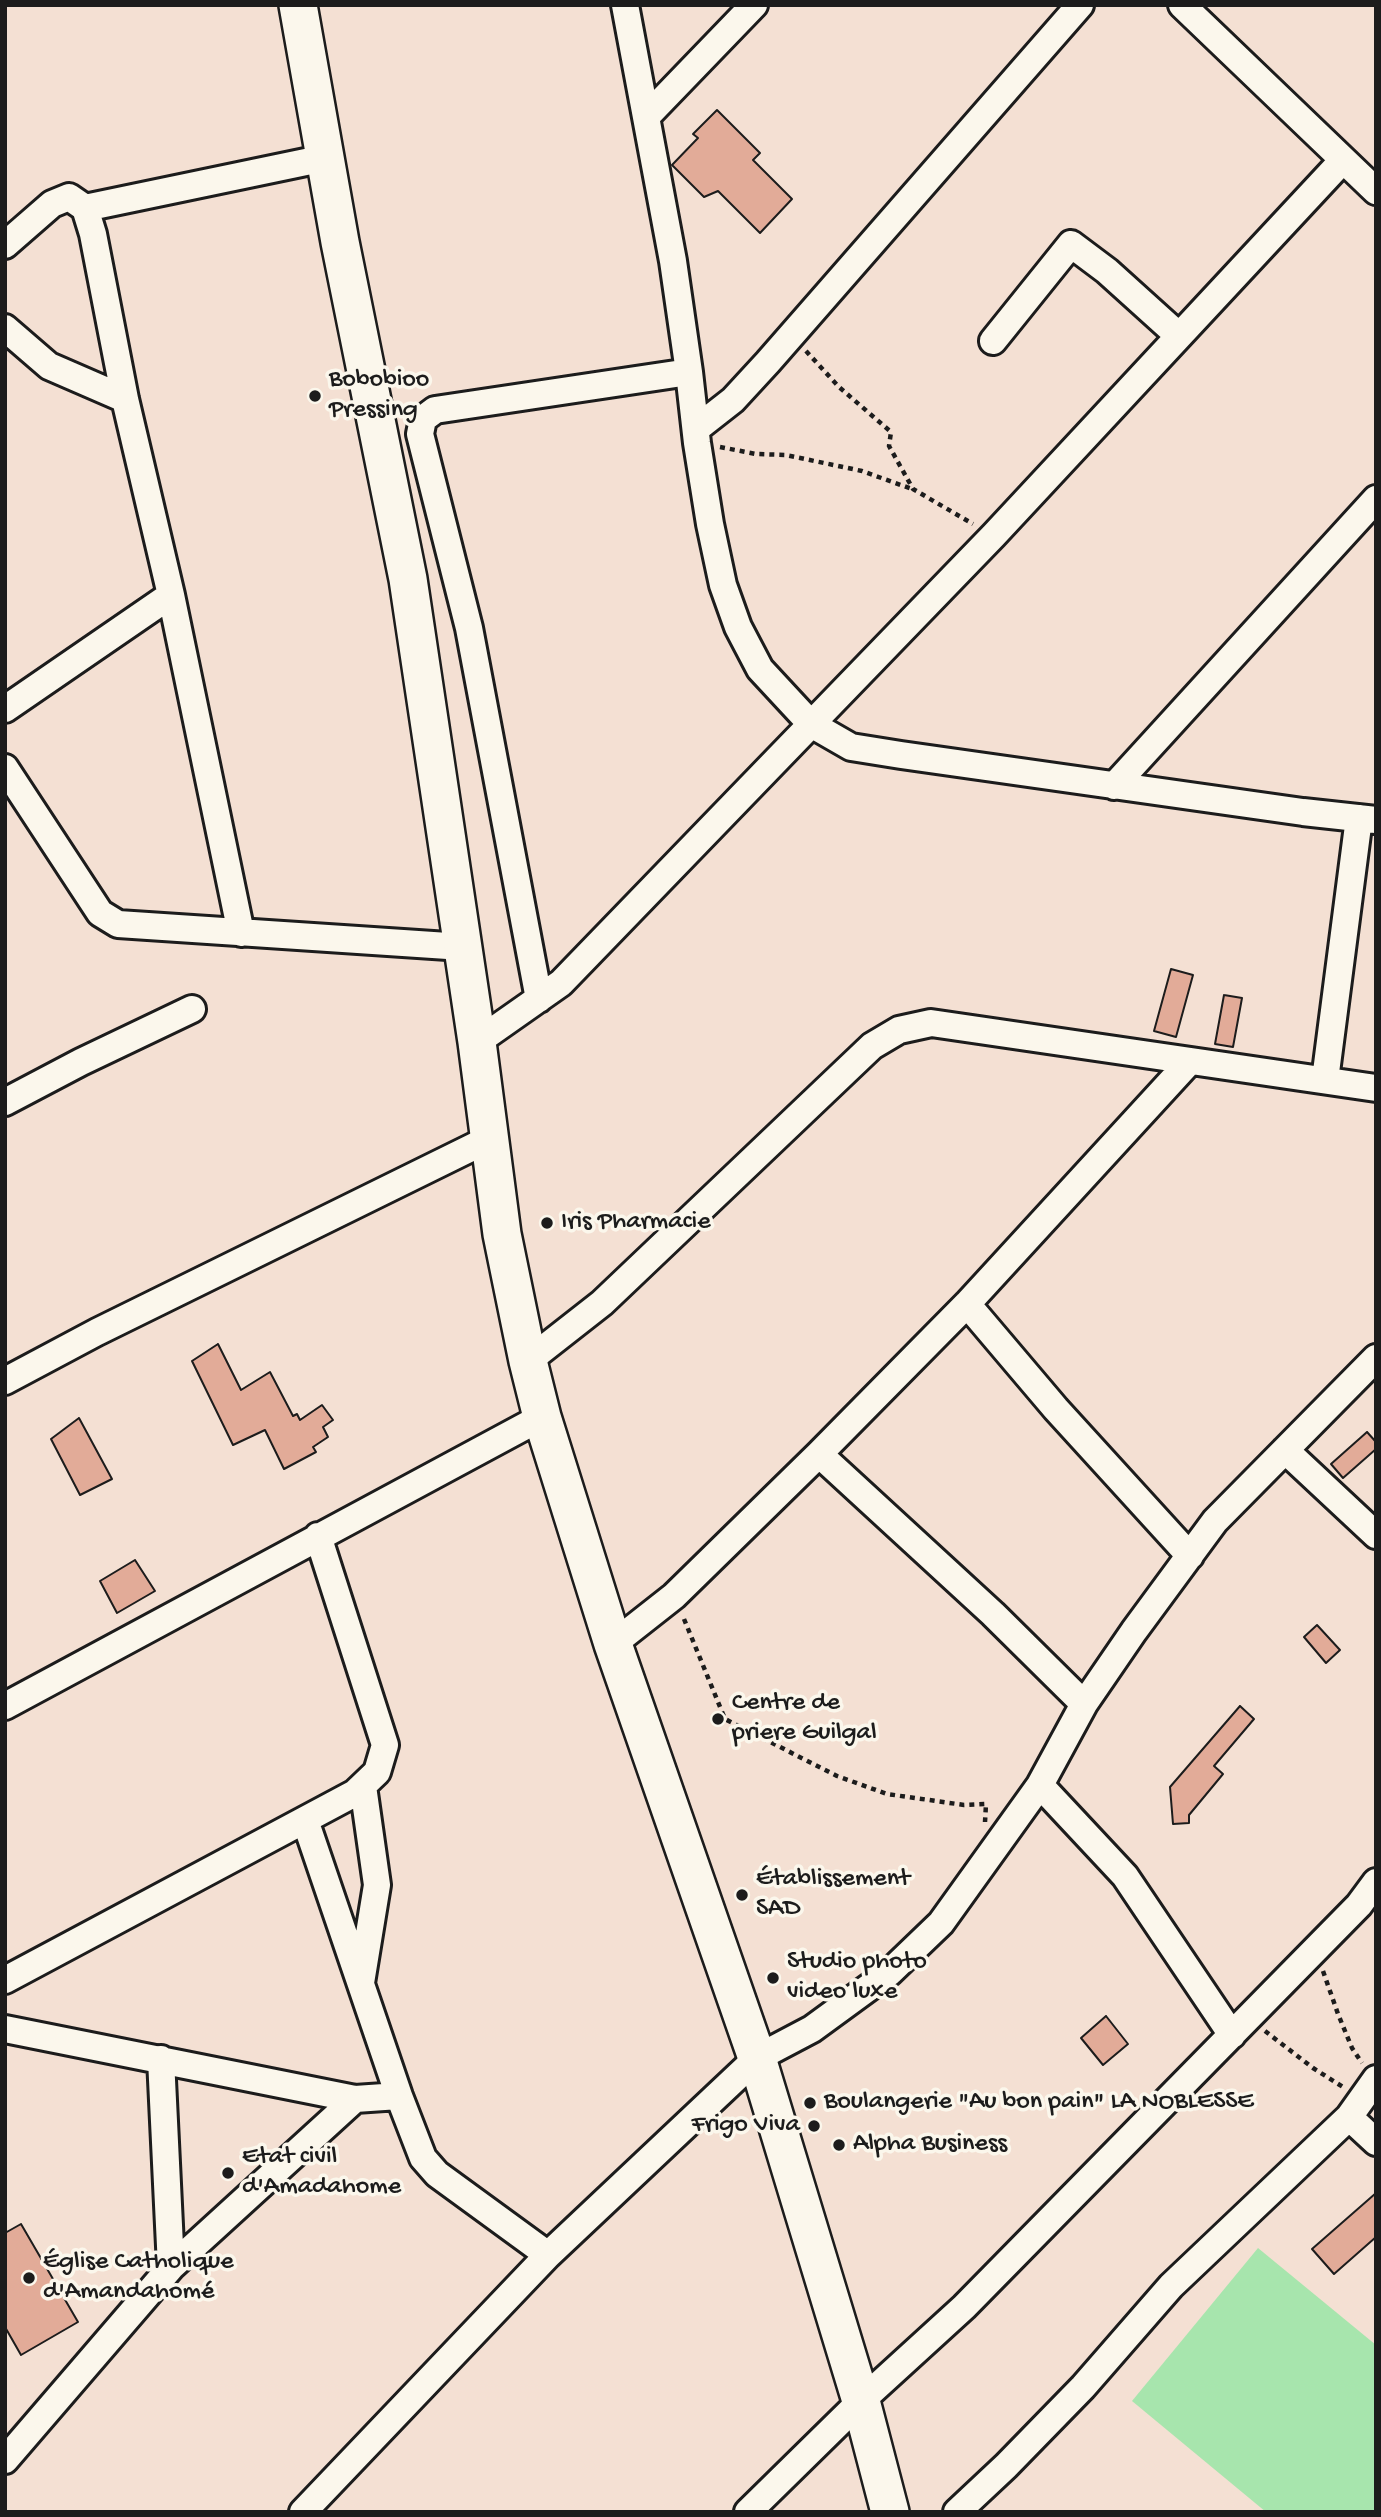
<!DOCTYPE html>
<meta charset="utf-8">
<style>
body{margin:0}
#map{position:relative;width:1381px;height:2517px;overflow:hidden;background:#f4e0d3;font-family:"Gochi Hand",sans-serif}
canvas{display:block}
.frame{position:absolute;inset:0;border:7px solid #1c1c1c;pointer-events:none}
</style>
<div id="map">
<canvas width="1381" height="2517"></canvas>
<div class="frame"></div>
</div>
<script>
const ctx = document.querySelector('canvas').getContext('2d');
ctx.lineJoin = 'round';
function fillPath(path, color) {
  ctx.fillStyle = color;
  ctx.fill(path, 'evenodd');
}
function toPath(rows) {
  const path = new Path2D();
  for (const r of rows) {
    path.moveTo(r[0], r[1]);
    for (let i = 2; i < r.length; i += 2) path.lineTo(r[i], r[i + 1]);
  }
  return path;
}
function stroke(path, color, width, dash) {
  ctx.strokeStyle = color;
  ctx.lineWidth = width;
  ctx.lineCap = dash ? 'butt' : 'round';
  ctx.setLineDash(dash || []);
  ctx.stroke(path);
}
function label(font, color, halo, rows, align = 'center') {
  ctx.font = font + ' "Gochi Hand",sans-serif';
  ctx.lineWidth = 7;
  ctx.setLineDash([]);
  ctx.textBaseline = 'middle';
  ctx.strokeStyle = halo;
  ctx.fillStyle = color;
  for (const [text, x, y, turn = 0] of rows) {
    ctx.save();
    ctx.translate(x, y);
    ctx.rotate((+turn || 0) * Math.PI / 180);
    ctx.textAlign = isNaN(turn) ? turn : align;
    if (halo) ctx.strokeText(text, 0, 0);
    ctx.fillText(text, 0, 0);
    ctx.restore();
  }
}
fillPath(toPath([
 [1258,2248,1376,2345,1376,2512,1266,2512,1132,2401]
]), '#a7e5ad');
const building = toPath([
 [717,110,760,153,753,160,792,199,760,233,718,191,704,197,672,165,698,138,693,134,717,110],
 [1171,969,1193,975,1176,1037,1154,1031,1171,969],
 [1224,995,1242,998,1233,1047,1215,1044,1224,995],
 [218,1344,241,1390,270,1372,293,1416,297,1414,300,1420,322,1405,333,1420,323,1427,328,1437,313,1447,316,1452,284,1469,265,1430,233,1445,192,1361,218,1344],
 [79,1418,112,1479,80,1495,51,1439,79,1418],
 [1367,1432,1376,1442,1376,1449,1343,1478,1331,1464,1367,1432],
 [135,1560,155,1591,117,1613,100,1581,135,1560],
 [1317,1625,1340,1650,1326,1663,1304,1637,1317,1625],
 [1240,1706,1254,1719,1214,1766,1223,1774,1189,1815,1189,1823,1173,1824,1170,1787,1240,1706],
 [1106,2016,1128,2044,1103,2065,1081,2038,1106,2016],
 [1376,2193,1376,2237,1334,2274,1312,2249,1376,2193],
 [21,2224,78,2322,21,2355,5,2327,5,2233,21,2224]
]);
fillPath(building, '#e2ab98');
stroke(building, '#1c1c1c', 2);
const street = toPath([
 [625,5,673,261,689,372,697,443,710,524,723,585,738,627,760,669,811,724,851,747,901,755,1303,812,1376,820],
 [1182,5,1376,191],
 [647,116,754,5],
 [85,208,325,158],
 [5,245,52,204,69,197,85,208,93,234,125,399,171,595,241,933],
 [5,328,49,366,125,399],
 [993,341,1071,244,1107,271,1179,336],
 [696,429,733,400,768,362,1080,5],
 [5,709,171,595],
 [5,768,100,913,118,924,463,947],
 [1114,786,1376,499],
 [539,999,469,628,420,434,423,419,435,410,689,372],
 [477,1042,561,983,994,535,1343,160],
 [1325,1080,1359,818],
 [5,1102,81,1062,192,1009],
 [967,1304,1056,1409,1190,1556],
 [528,1361,602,1303,872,1046,899,1030,931,1023,1376,1088],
 [5,1381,97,1332,489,1139],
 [1285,1450,1376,1535],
 [819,1454,993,1614,1084,1704],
 [613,1644,674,1596,819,1454,967,1304,1190,1061],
 [5,1706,542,1417],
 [1040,1785,1125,1876,1232,2035],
 [305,1820,399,2096,423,2158,437,2174,548,2255],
 [5,1980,355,1793,377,1772,385,1745,318,1536],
 [361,1983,377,1885,363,1786],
 [5,2029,355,2099,399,2096],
 [161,2059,171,2267],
 [1349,2117,1376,2142],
 [5,2460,171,2267,355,2099],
 [303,2512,548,2255,757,2058,812,2029,890,1972,941,1923,1040,1785,1084,1704,1134,1631,1215,1521,1376,1358],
 [748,2512,861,2401,964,2307,1359,1905,1376,1882],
 [957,2512,1006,2466,1083,2387,1171,2286,1349,2117,1376,2079]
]);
const secondary = toPath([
 [298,5,340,242,408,579,477,1042,502,1234,528,1361,542,1417,613,1644,757,2058,861,2401,890,2512]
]);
stroke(street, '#1c1c1c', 32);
stroke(secondary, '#1c1c1c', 42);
stroke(toPath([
 [806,351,839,387,891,432,889,446,913,489,973,524],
 [720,447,756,454,786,455,862,471,912,489],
 [684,1619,725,1719,837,1776,887,1794,964,1805,986,1804,985,1822],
 [1323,1971,1338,2014,1352,2048,1362,2063],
 [1265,2031,1313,2068,1343,2087]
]), '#1c1c1c', 4.5, [5, 5]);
stroke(street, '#fbf7ec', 26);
stroke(secondary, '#fbf7ec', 37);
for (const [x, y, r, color] of [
 [315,396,7,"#1c1c1c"],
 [547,1223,7,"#1c1c1c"],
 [718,1719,7,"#1c1c1c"],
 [742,1895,7,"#1c1c1c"],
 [773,1978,7,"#1c1c1c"],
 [810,2103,7,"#1c1c1c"],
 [814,2126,7,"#1c1c1c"],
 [839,2145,7,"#1c1c1c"],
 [228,2173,7,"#1c1c1c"],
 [29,2278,7,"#1c1c1c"]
]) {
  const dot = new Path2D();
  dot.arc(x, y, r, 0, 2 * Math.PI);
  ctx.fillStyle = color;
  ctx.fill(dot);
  stroke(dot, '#fbf7ec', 2.5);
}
label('26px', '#1c1c1c', '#fbf7ec', [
 ["Bobobioo",329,381],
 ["Pressing",329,411],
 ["Iris Pharmacie",561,1223],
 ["Centre de",732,1704],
 ["priere Guilgal",732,1734],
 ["Établissement",756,1880],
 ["SAD",756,1910],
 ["Studio photo",787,1963],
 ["video luxe",787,1993],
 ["Boulangerie \"Au bon pain\" LA NOBLESSE",824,2103],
 ["Frigo Viva",800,2126,"right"],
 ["Alpha Business",853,2145],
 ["Etat civil",242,2158],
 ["d'Amadahome",242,2188],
 ["Église Catholique",43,2263],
 ["d'Amandahomé",43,2293]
], 'left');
</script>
